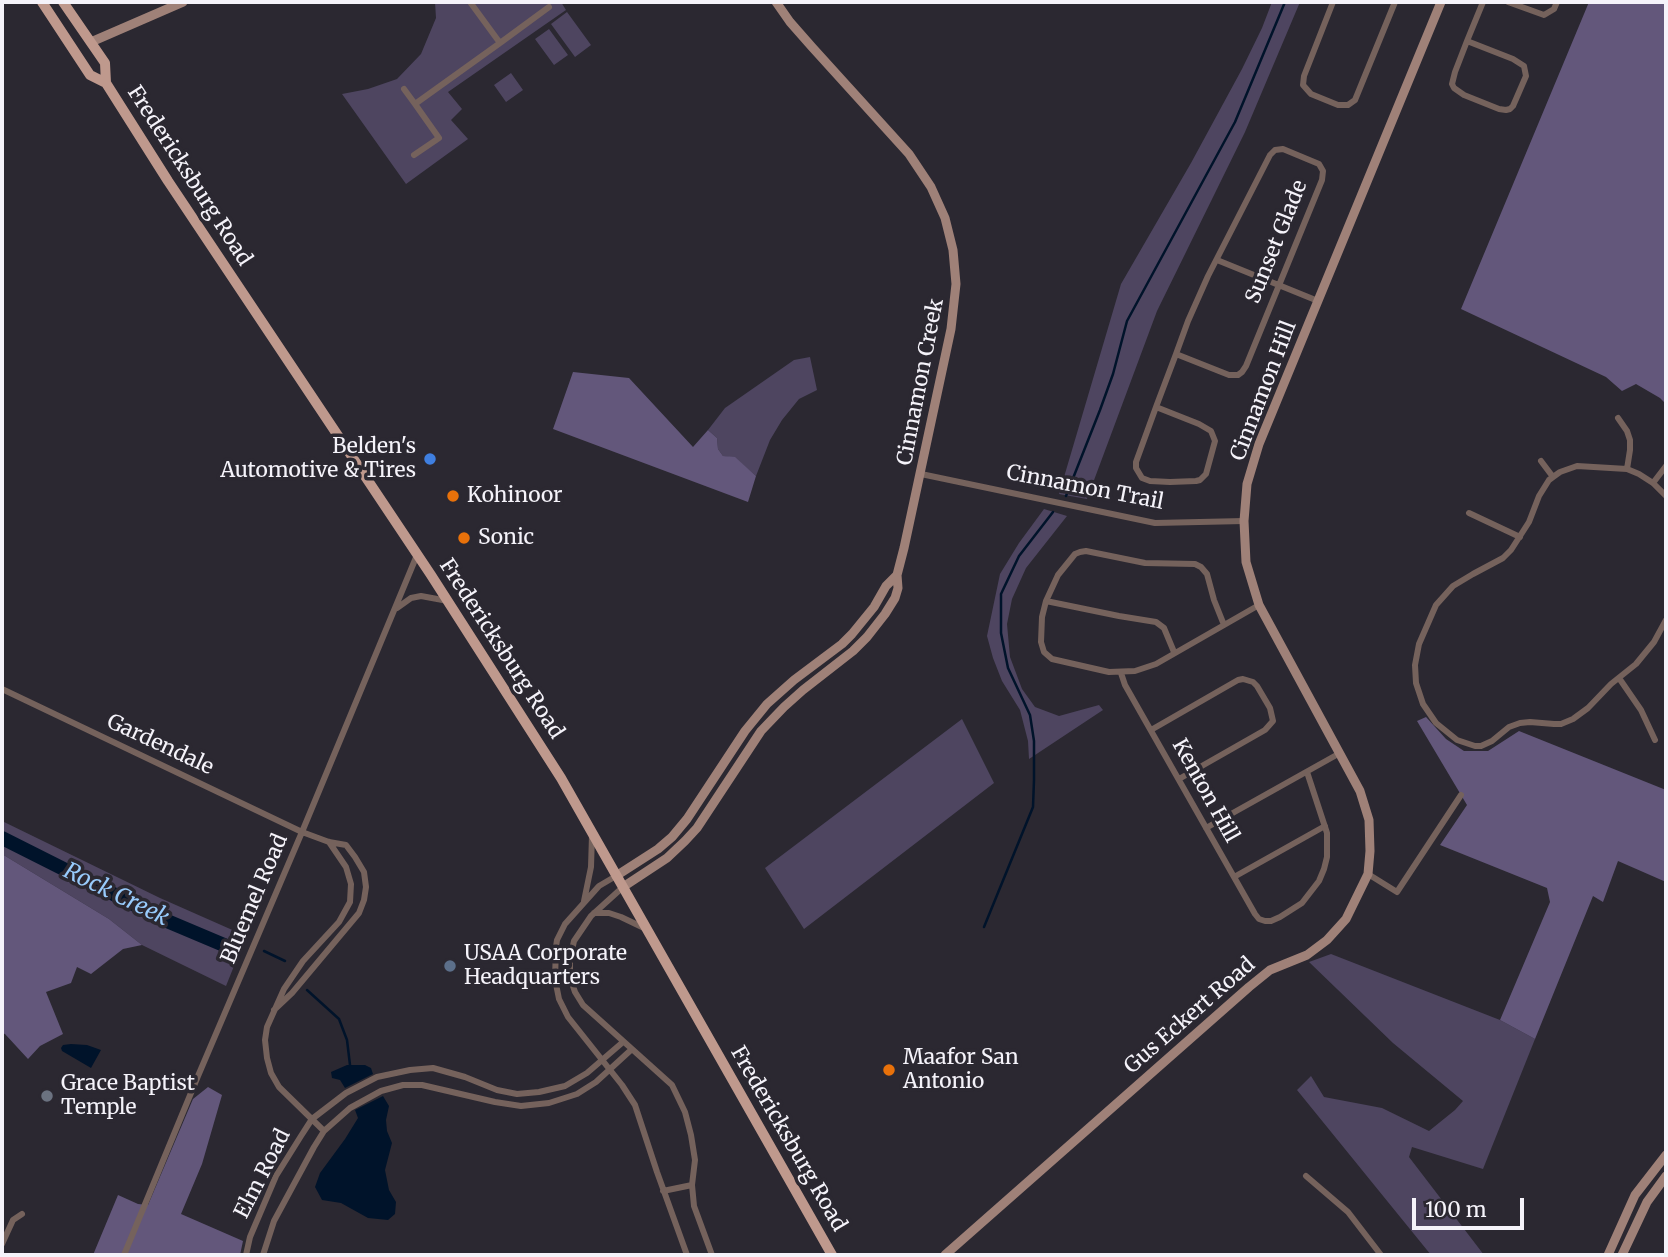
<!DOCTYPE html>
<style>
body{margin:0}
#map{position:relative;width:1668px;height:1257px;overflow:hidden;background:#2b2831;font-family:Merriweather,serif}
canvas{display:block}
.frame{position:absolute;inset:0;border:4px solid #f5f3fa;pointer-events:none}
.scale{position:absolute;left:1412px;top:1198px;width:112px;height:32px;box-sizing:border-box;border:4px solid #f5f3fa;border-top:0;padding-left:9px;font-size:21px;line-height:24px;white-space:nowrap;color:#f5f3fa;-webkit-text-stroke:5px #2b2831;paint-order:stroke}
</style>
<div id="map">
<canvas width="1668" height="1257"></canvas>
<div class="frame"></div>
<div class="scale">100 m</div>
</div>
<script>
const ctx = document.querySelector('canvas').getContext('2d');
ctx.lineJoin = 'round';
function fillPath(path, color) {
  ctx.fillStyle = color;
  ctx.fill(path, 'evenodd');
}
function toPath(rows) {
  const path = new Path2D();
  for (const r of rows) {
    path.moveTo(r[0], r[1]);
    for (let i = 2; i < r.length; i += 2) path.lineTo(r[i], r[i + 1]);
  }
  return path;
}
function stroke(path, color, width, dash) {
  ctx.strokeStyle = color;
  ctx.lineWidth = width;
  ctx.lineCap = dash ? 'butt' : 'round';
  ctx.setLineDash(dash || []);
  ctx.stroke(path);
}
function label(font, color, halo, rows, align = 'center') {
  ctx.font = font + ' Merriweather,serif';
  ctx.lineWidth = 7;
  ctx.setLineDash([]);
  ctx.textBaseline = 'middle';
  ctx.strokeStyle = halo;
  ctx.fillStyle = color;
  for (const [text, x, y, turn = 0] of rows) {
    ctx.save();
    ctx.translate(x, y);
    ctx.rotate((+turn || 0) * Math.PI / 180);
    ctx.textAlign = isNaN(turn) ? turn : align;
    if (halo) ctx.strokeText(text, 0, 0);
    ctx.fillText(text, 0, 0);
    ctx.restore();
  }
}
fillPath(toPath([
 [435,2,561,2,566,10,448,92,462,109,451,120,468,139,406,184,342,94,368,89,397,79,421,54,436,18],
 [1272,2,1300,2,1245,132,1157,311,1087,499,1059,494,1121,284,1191,163,1242,69,1262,28],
 [567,12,591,45,575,57,551,24],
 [549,29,568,55,554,65,535,39],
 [511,73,523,90,506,102,494,85],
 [810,357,817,390,799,399,782,420,770,440,756,476,735,458,723,456,718,449,717,438,708,430,725,408,794,360],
 [1044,509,1067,516,1026,568,1012,599,1007,624,1010,657,1022,689,1035,707,1059,716,1099,705,1103,710,1029,759,1028,741,1020,710,1002,681,993,658,987,636,1000,574,1019,543],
 [962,719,994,783,804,929,765,868],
 [2,821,160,898,246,936,226,986,142,945,109,919,2,854],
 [1331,954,1500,1020,1535,1039,1483,1169,1412,1147,1409,1157,1484,1255,1431,1255,1297,1090,1311,1076,1324,1097,1382,1108,1429,1131,1455,1110,1463,1101,1393,1043,1309,962]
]), '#4e4560');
fillPath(toPath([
 [1589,2,1666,2,1666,404,1660,398,1636,384,1622,391,1606,377,1461,309],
 [573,372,629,378,693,447,708,430,717,438,718,449,723,456,735,457,756,476,748,502,553,429],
 [1426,717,1446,739,1464,751,1488,751,1519,731,1666,790,1666,882,1618,861,1603,902,1593,896,1535,1039,1500,1020,1550,902,1547,888,1440,845,1467,805,1417,721],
 [2,854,109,919,142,945,123,949,91,974,77,967,71,983,46,992,63,1034,40,1046,28,1059,5,1034,2,1033],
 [208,1087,222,1095,202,1164,181,1214,243,1241,240,1255,93,1255,118,1195,138,1204,148,1205,193,1099]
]), '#63577b');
fillPath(toPath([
 [71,1044,87,1045,101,1050,91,1068,62,1051,61,1048,63,1045],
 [347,1065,365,1065,371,1068,373,1074,345,1088,340,1080,332,1078,331,1072],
 [383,1096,389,1106,386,1120,387,1131,392,1143,385,1170,389,1190,396,1202,395,1214,388,1220,368,1218,341,1203,322,1200,315,1187,320,1173,345,1139,358,1118,355,1110]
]), '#00132a');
stroke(toPath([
 [1066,496,1100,410,1113,374,1127,321,1235,122,1285,2],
 [984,927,1033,807,1034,780,1034,741,1030,715,1008,668,1001,633,1001,594,1019,556,1053,512],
 [264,951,285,961],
 [307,990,339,1019,347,1040,350,1065]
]), '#00132a', 2.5);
stroke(toPath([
 [2,838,167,921,231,948]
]), '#00132a', 14);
stroke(toPath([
 [470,2,500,43,549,7],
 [1333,2,1304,76,1303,85,1311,94,1338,105,1348,105,1355,100,1395,2],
 [1508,2,1544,15,1554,9,1557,2],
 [1467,41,1513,59,1524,66,1526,76,1513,106,1510,109,1506,110,1499,109,1464,95,1454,88,1452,84,1455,72,1467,41,1483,2],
 [404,89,415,104],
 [414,155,439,138,415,104,500,43],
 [1217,260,1318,301],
 [1156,407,1199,424,1211,431,1215,441,1206,474,1200,480,1196,481,1170,482,1150,481,1142,478,1136,468,1136,462,1156,407,1176,354,1188,321,1208,276,1270,155,1275,150,1283,149,1319,164,1323,171,1322,180,1246,366,1242,372,1238,375,1229,375,1176,354],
 [1618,418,1627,431,1630,440,1630,450,1627,469],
 [1541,461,1553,477],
 [921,474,1155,523,1244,521],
 [1653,483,1666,466],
 [1666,496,1653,483,1639,474,1627,469,1577,466,1560,472,1553,477,1549,480,1539,496,1529,522,1511,550,1503,558,1473,574,1453,586,1436,605,1419,644,1415,665,1416,683,1423,704,1436,723,1457,740,1475,746,1481,746,1492,741,1509,727,1520,723,1530,722,1554,724,1561,724,1573,719,1588,708,1611,684,1636,664,1654,642,1666,620],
 [1469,513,1520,537],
 [1046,601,1119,616,1156,622,1164,628,1174,652],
 [397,608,411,598,421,596,448,601],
 [1224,625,1214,600,1207,574,1201,567,1195,564,1145,563,1086,551,1080,552,1075,554,1058,575,1046,601,1042,617,1041,642,1044,652,1052,659,1109,672,1135,671,1156,664,1259,605],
 [1121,673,1125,685,1255,914,1259,919,1265,921,1271,921,1280,917,1302,903,1319,881,1324,869,1327,857,1327,833,1307,772],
 [1619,678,1641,710,1655,740],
 [2,689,302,832,329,842,346,845,355,857,364,872,366,887,364,900,359,913,292,993,274,1010],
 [1151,730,1238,680,1243,679,1253,682,1257,686,1270,708,1273,721,1265,730,1179,779],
 [1206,828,1340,753],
 [1368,874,1397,892,1461,795],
 [616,876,599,886,565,924,557,940,556,947,555,979,559,999,568,1017,622,1085,635,1105,657,1172,687,1255],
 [1234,877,1325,826],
 [623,887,591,916,574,941,570,959,570,977,575,992,583,1005,672,1085,685,1112,691,1135,695,1160,692,1185,694,1206,712,1255],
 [584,901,591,867,592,835],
 [594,913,609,913,621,917,644,928],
 [324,1131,279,1087,271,1073,267,1058,265,1040,267,1027,284,989,303,961,339,922,350,902,351,884,346,867,329,842],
 [1306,1176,1348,1212,1381,1255],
 [663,1191,692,1185],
 [2,1244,13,1220,22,1214],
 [124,1255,198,1076,302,832,417,555],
 [246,1255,250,1237,276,1176,301,1136,312,1119,346,1093,377,1077,410,1070,433,1068,465,1077,497,1090,517,1094,539,1092,565,1086,587,1073,623,1042],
 [263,1255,274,1221,314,1147,324,1131,350,1108,381,1091,403,1085,422,1085,495,1102,521,1106,549,1103,577,1094,596,1082,632,1049]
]), '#75625c', 6);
stroke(toPath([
 [91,42,183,2],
 [616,876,658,849,672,837,687,819,745,731,767,704,794,680,842,644,852,634,874,607,886,586,897,575],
 [623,887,667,858,685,841,697,828,761,731,784,707,803,690,853,651,867,637,885,614,895,598,898,588,897,575,904,548,951,329,956,284,953,250,945,218,931,187,909,154,812,47,790,22,776,2],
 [945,1255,1249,987,1270,970,1307,955,1327,940,1346,919,1368,874,1370,851,1369,820,1360,791,1259,605,1246,562,1244,521,1247,484,1259,444,1441,2],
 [1608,1255,1635,1195,1666,1155],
 [1622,1255,1647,1202,1666,1176]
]), '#9f8178', 9);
stroke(toPath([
 [42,2,90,75,106,83],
 [63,2,105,63,106,83,168,181,431,575,561,778,832,1255]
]), '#bf998d', 10);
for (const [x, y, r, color] of [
 [430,459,7,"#3f7fe0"],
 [453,496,7,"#e8710a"],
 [464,538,7,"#e8710a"],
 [450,966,7,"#5c6f8a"],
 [889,1070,7,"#e8710a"],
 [47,1096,7,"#6b7280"]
]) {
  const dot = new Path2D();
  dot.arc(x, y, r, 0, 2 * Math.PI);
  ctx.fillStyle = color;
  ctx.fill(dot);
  stroke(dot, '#2b2831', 2.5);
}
label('21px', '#f5f3fa', '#2b2831', [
 ["Fredericksburg Road",189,176,57],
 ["Sunset Glade",1277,242,-68],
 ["Cinnamon Creek",921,382,-79],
 ["Cinnamon Hill",1264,391,-69],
 ["Cinnamon Trail",1085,488,11],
 ["Fredericksburg Road",501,649,57],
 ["Gardendale",160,745,25],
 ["Kenton Hill",1205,791,61],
 ["Bluemel Road",255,899,-67],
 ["Gus Eckert Road",1190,1016,-41],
 ["Fredericksburg Road",788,1139,60],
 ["Elm Road",263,1174,-63]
]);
label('21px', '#f5f3fa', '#2b2831', [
 ["Belden's",416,447,"right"],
 ["Automotive & Tires",416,471,"right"],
 ["Kohinoor",467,496],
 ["Sonic",478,538],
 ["USAA Corporate",464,954],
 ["Headquarters",464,978],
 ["Maafor San",903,1058],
 ["Antonio",903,1082],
 ["Grace Baptist",61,1084],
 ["Temple",61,1108]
], 'left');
label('italic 23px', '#98cbfc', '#2b2831', [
 ["Rock Creek",116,895,26]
]);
</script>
